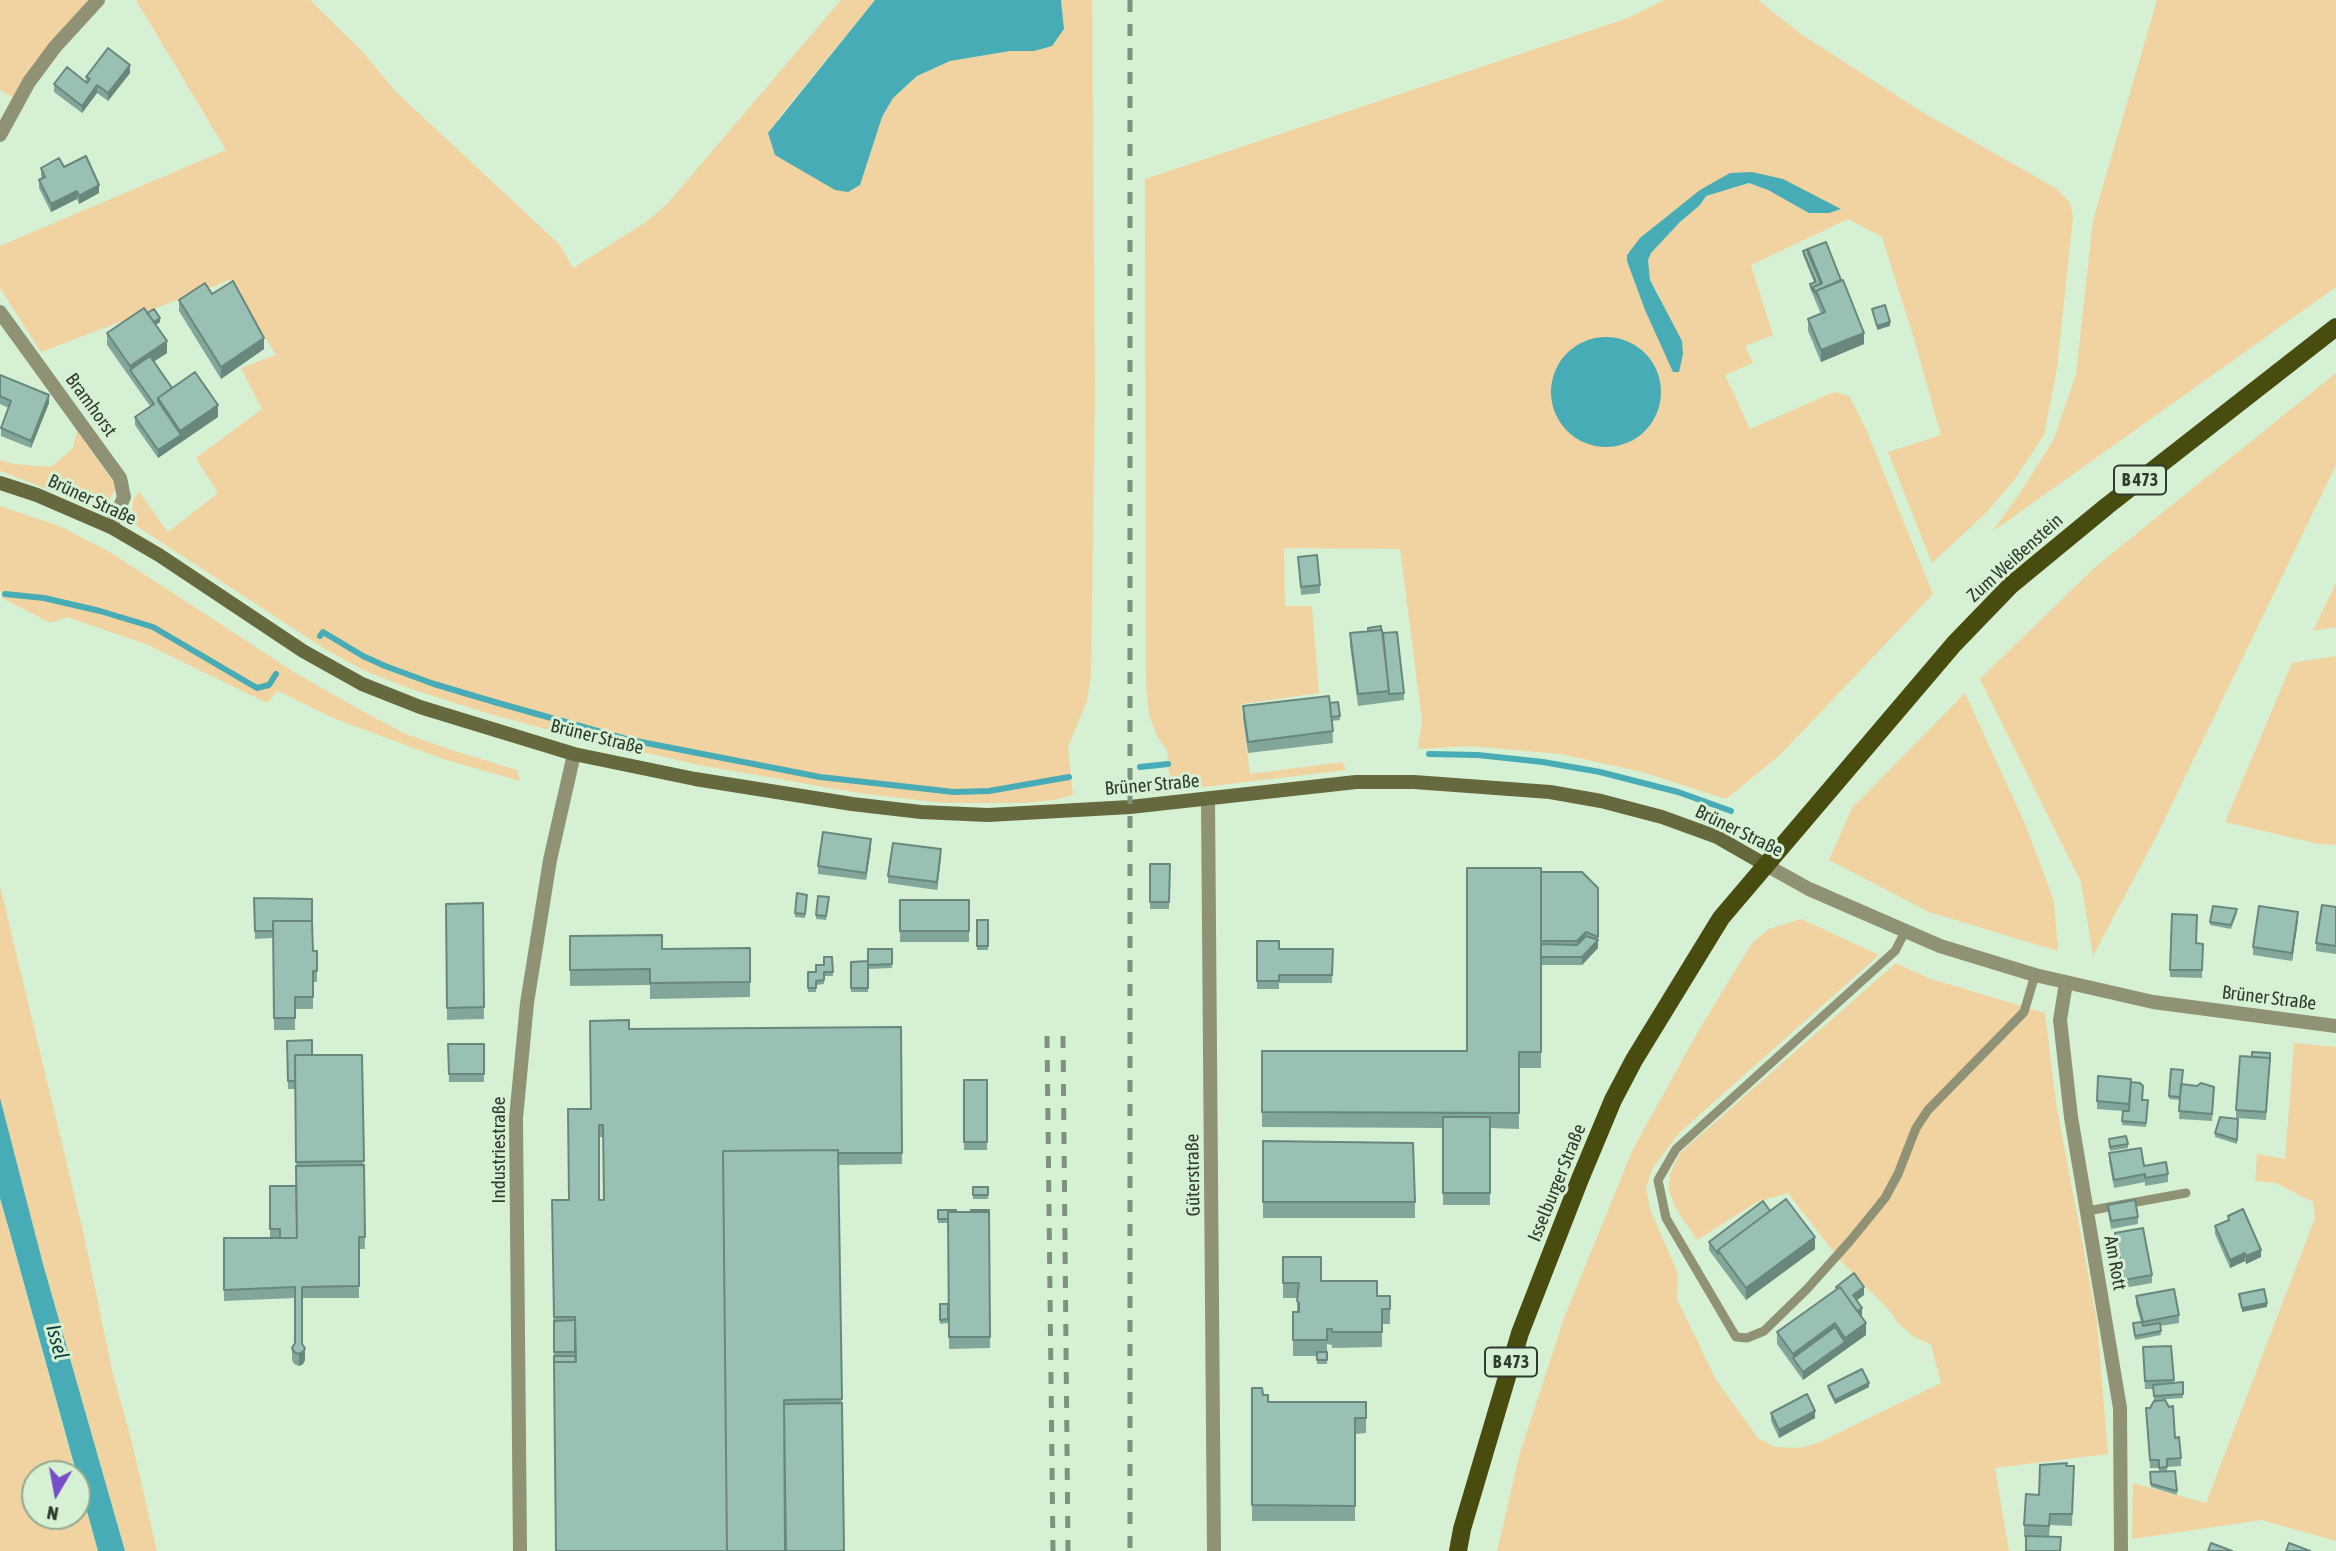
<!DOCTYPE html>
<meta charset="utf-8">
<style>
body{margin:0}
#map{position:relative;width:2336px;height:1551px;overflow:hidden;background:#d6f0d3;font-family:"Asap Condensed",sans-serif}
canvas{display:block}
.north{position:absolute;left:21px;top:1460px;width:70px;height:70px;box-sizing:border-box;background:#d6f0d3;border:2px solid #94a891;border-radius:50%;rotate:190deg;font-size:19px;font-weight:700;line-height:28px;text-align:center;color:#303b2f}
.north::after{content:'';display:block;margin:auto;width:24px;height:32px;background:#764ec7;clip-path:polygon(50% 0,100% 100%,50% 72%,0 100%)}
</style>
<div id="map">
<canvas width="2336" height="1551"></canvas>
<div class="north">N</div>
</div>
<script>
const ctx = document.querySelector('canvas').getContext('2d');
ctx.lineJoin = 'round';
function fillPath(path, color) {
  ctx.fillStyle = color;
  ctx.fill(path, 'evenodd');
}
function toPath(rows) {
  const path = new Path2D();
  for (const r of rows) {
    if (r.length === 3) {
      path.moveTo(r[0] + r[2], r[1]);
      path.arc(r[0], r[1], r[2], 0, 2 * Math.PI);
      continue;
    }
    path.moveTo(r[0], r[1]);
    for (let i = 2; i < r.length; i += 2) path.lineTo(r[i], r[i + 1]);
  }
  return path;
}
function stroke(path, color, width, dash) {
  ctx.strokeStyle = color;
  ctx.lineWidth = width;
  ctx.lineCap = dash ? 'butt' : 'round';
  ctx.setLineDash(dash || []);
  ctx.stroke(path);
}
function label(font, color, halo, rows, align = 'center') {
  ctx.font = font + ' "Asap Condensed",sans-serif';
  ctx.lineWidth = 6;
  ctx.setLineDash([]);
  ctx.textBaseline = 'middle';
  ctx.strokeStyle = halo;
  ctx.fillStyle = color;
  for (const [text, x, y, turn = 0] of rows) {
    ctx.save();
    ctx.translate(x, y);
    ctx.rotate((+turn || 0) * Math.PI / 180);
    ctx.textAlign = isNaN(turn) ? turn : align;
    if (halo) ctx.strokeText(text, 0, 0);
    ctx.fillText(text, 0, 0);
    ctx.restore();
  }
}
fillPath(toPath([
 [0,0,91,0,14,98,0,90],
 [136,0,310,0,361,50,396,92,560,245,573,268,646,222,667,204,841,0,875,0,777,120,870,150,882,117,893,98,917,76,950,61,1010,51,1034,51,1064,29,1061,0,1092,0,1095,392,1091,676,1087,701,1068,747,1073,795,1054,800,1023,803,945,803,865,794,699,765,553,731,490,714,411,689,363,670,325,649,138,527,132,519,133,500,139,492,168,532,218,493,196,458,262,409,241,368,276,355,230,280,41,352,0,288,0,246,226,150],
 [1664,0,1758,0,1801,34,1922,112,2057,189,2070,203,2073,217,2057,368,2044,435,2014,480,1987,512,1932,563,1888,452,1941,435,1915,342,1882,237,1848,219,1751,265,1773,335,1745,346,1753,363,1725,375,1750,429,1834,392,1849,396,1866,429,1933,594,1780,755,1726,799,1642,772,1560,754,1470,746,1418,749,1422,720,1400,549,1284,548,1285,606,1312,606,1319,693,1241,704,1250,774,1342,762,1346,770,1138,795,1139,787,1168,785,1170,779,1167,750,1158,738,1149,715,1146,684,1145,179,1628,18],
 [1731,173,1829,213,1809,213,1768,190,1749,183,1706,196,1700,205,1680,222,1651,253,1648,260,1650,280,1663,302,1627,254],
 [2157,0,2336,0,2336,287,1992,532,2020,493,2054,439,2076,374,2093,220],
 [2336,373,2336,465,2156,837,2093,956,2081,882,1980,679,2095,567],
 [77,431,117,487,108,502,103,505,92,506,0,471,0,460,14,464,51,467,73,448],
 [0,506,62,527,113,554,294,672,362,711,406,734,455,751,517,770,520,781,443,759,333,718,278,691,267,703,146,644,67,617,51,623,2,598,4,593,0,591],
 [2336,583,2336,627,2313,631],
 [2336,656,2336,845,2319,844,2225,822,2292,663],
 [1965,693,2026,826,2054,901,2058,951,1929,912,1829,860,1852,808],
 [0,886,84,1235,112,1370,132,1443,157,1551,125,1551,43,1264,0,1098],
 [1801,919,1879,955,1680,1132,1653,1167,1646,1188,1650,1209,1678,1274,1677,1299,1716,1380,1758,1438,1775,1447,1800,1448,1818,1443,1941,1383,1931,1345,1913,1336,1900,1325,1888,1309,1839,1259,1788,1193,1757,1202,1697,1240,1675,1207,1669,1190,1670,1174,1680,1153,1896,963,1928,978,2045,1013,2056,1103,2097,1321,2108,1454,1995,1468,2009,1551,1497,1551,1520,1453,1564,1318,1633,1149,1700,1028,1752,943,1769,929],
 [2294,1043,2336,1047,2336,1541,2262,1520,2132,1539,2133,1483,2206,1503,2315,1218,2313,1202,2276,1183,2255,1181,2257,1154,2285,1159],
 [0,1198,76,1474,35,1474,35,1516,77,1516,77,1476,98,1551,0,1551]
]), '#f0d3a1');
fillPath(toPath([
 [875,0,1061,0,1064,29,1052,46,1034,51,1010,51,950,61,917,76,893,98,882,117,860,185,848,192,835,190,775,155,768,133],
 [1752,172,1783,179,1841,209,1829,213,1809,213,1768,190,1749,183,1706,196,1700,205,1680,222,1651,253,1648,260,1650,280,1682,341,1683,354,1679,372,1673,372,1645,310,1627,261,1627,255,1640,238,1700,190,1730,173],
 [1606,392,55],
 [0,1098,43,1264,125,1551,98,1551,10,1233,0,1198]
]), '#47acb5');
stroke(toPath([
 [5,594,44,598,100,611,153,627,257,688,269,685,276,674],
 [320,636,323,632,363,656,385,666,434,684,498,703,626,739,820,777,954,792,989,791,1069,777],
 [1429,754,1478,755,1543,762,1600,772,1678,792,1731,811],
 [1140,767,1168,764]
]), '#47acb5', 6);
stroke(toPath([
 [1905,932,1895,951,1676,1149,1658,1180,1666,1218,1736,1337,1747,1338,1764,1331,1807,1289,1850,1241,1885,1198,1898,1174,1916,1128,1928,1110,2024,1012,2035,975],
 [2087,1211,2186,1193]
]), '#8f9275', 9);
stroke(toPath([
 [0,135,29,82,55,47,98,0],
 [0,312,120,478,124,497,111,527],
 [1208,799,1214,1551],
 [1764,864,1809,889,1940,946,2035,975,2153,1002,2336,1026],
 [2066,983,2060,1020,2071,1117,2120,1408,2121,1551],
 [520,1551,516,1118,527,1003,550,860,574,754]
]), '#8f9275', 14);
stroke(toPath([
 [0,483,37,495,111,527,159,555,303,651,362,684,420,707,574,754,695,779,852,804,921,812,988,815,1130,807,1356,782,1414,782,1550,792,1601,801,1662,817,1717,837,1764,864]
]), '#66693d', 14);
stroke(toPath([
 [1458,1551,1462,1529,1520,1333,1580,1179,1613,1100,1634,1060,1721,918,1954,644,2011,585,2107,506,2336,327]
]), '#494c0f', 18);
stroke(toPath([
 [1130,0,1130,1551],
 [1047,1036,1053,1551],
 [1063,1036,1068,1551]
]), '#7f927d', 5, [12, 12]);
fillPath(toPath([
 [130,73,108,101,97,93,82,113,54,92,54,84,86,82,86,77],
 [64,167,99,193,79,204,77,199,51,212,39,188,39,180,42,179,41,176,41,168],
 [1826,242,1864,344,1821,362,1808,331,1808,319,1821,314,1810,288,1810,284,1814,282,1803,255,1803,251],
 [212,294,264,349,221,379,179,311,179,300],
 [160,322,155,325,167,353,154,361,172,388,218,417,158,458,135,425,135,417,150,406,107,345,107,333],
 [0,375,49,403,31,448,1,436,1,428,9,408,0,404],
 [1298,557,1320,585,1320,593,1301,595],
 [1350,633,1383,633,1404,693,1404,700,1358,706,1350,645],
 [1330,703,1340,716,1340,720,1332,721,1333,743,1248,753,1243,718,1243,706],
 [871,847,866,880,818,874,818,866],
 [941,857,937,890,888,883,888,876],
 [1150,864,1170,864,1169,909,1150,909],
 [1541,872,1598,888,1598,948,1582,965,1541,965,1541,1068,1519,1068,1519,1129,1490,1128,1490,1205,1443,1205,1443,1128,1262,1127,1262,1051,1467,1051],
 [254,898,313,951,317,951,317,982,313,982,313,1009,295,1009,295,1030,274,1030,273,932,273,938,255,939],
 [807,899,805,918,795,917,795,913],
 [900,900,969,900,969,942,900,942],
 [829,901,826,920,816,919,816,915],
 [483,903,484,1019,447,1020,446,904],
 [2336,907,2336,954,2316,951,2316,943],
 [2237,913,2231,929,2210,925,2210,922],
 [977,920,988,920,988,950,977,950],
 [2298,920,2292,961,2253,955,2253,947],
 [570,936,662,949,750,948,750,997,650,999,650,985,570,986],
 [1257,941,1279,949,1333,949,1332,983,1279,983,1279,989,1257,989],
 [2196,943,2203,944,2202,978,2170,977,2170,970],
 [868,949,892,949,892,968,868,969],
 [832,957,833,976,824,976,824,984,816,985,816,992,808,992,808,972,816,972],
 [868,961,868,992,851,992,851,962],
 [901,1027,902,1164,838,1165,844,1551,784,1431,556,1551,552,1200,569,1200,591,1109,629,1029],
 [599,1137,603,1137,604,1200,599,1200],
 [287,1041,312,1055,362,1055,365,1249,359,1249,359,1298,302,1298,302,1344,305,1360,303,1364,299,1366,294,1364,292,1360,292,1348,295,1344,295,1298,224,1301,224,1238,280,1238,280,1237,270,1237,270,1186,297,1215,295,1087,295,1089,288,1089],
 [448,1044,484,1044,484,1082,449,1082],
 [2270,1053,2266,1120,2236,1118,2236,1110,2252,1057],
 [2171,1069,2182,1084,2214,1095,2212,1121,2179,1119,2180,1100,2169,1099],
 [964,1080,987,1080,987,1150,964,1150],
 [2131,1082,2142,1100,2148,1100,2146,1127,2122,1125,2123,1111,2097,1109,2097,1101],
 [2238,1119,2237,1144,2215,1137,2215,1133],
 [2109,1139,2128,1144,2128,1148,2110,1151],
 [1263,1141,1415,1202,1415,1218,1263,1218],
 [2109,1153,2168,1174,2168,1182,2145,1186,2145,1182,2114,1188,2109,1161],
 [973,1187,988,1187,988,1199,973,1199],
 [2108,1205,2138,1217,2138,1224,2111,1229,2108,1212],
 [938,1210,971,1212,989,1210,990,1348,949,1349,948,1223,938,1223],
 [1770,1211,1815,1249,1746,1300,1709,1250,1709,1242],
 [2228,1216,2261,1257,2246,1264,2245,1261,2230,1268,2215,1234,2215,1226,2228,1220],
 [2115,1233,2152,1275,2152,1283,2124,1288,2115,1241],
 [1283,1257,1321,1281,1377,1296,1390,1296,1390,1324,1382,1324,1382,1347,1332,1348,1332,1345,1327,1344,1327,1364,1317,1364,1317,1356,1293,1356,1293,1312,1297,1312,1297,1298,1283,1298],
 [1836,1287,1864,1295,1857,1300,1862,1315,1861,1316,1866,1335,1803,1380,1777,1344,1777,1332,1836,1289],
 [2136,1296,2179,1315,2179,1323,2160,1326,2161,1335,2135,1340,2133,1323,2141,1322,2136,1304],
 [940,1304,948,1304,948,1323,940,1324],
 [2171,1346,2174,1383,2183,1382,2183,1398,2154,1400,2153,1389,2145,1389,2143,1355],
 [1828,1386,1869,1387,1835,1404,1828,1390],
 [1252,1388,1268,1402,1366,1402,1366,1433,1355,1434,1355,1521,1252,1521],
 [2146,1408,2175,1438,2181,1458,2181,1466,2167,1467,2167,1471,2175,1471,2177,1495,2151,1487,2150,1472,2159,1472,2159,1468,2150,1468],
 [1771,1413,1815,1418,1779,1438,1771,1421],
 [2067,1466,2074,1466,2072,1526,2050,1525,2049,1537,2024,1537,2024,1525,2039,1495]
]), '#83a69a');
fillPath(toPath([
 [130,65,130,73,108,101,108,93],
 [97,85,97,93,82,113,82,106],
 [99,185,99,193,79,204,79,196],
 [77,191,77,199,51,212,51,204],
 [160,318,160,322,150,329,150,325],
 [1890,322,1890,326,1877,330,1877,326],
 [1864,333,1864,344,1821,362,1821,350],
 [264,338,264,349,221,379,221,367],
 [167,341,167,353,134,375,130,370,130,366],
 [49,395,49,403,31,448,31,441],
 [218,405,218,417,158,458,158,450,180,435,180,431],
 [871,839,871,847,866,880,866,873],
 [941,849,941,857,937,890,937,882],
 [2298,912,2298,920,2292,961,2292,953],
 [1586,932,1586,943,1577,953,1577,941],
 [1598,940,1598,948,1582,965,1582,957],
 [1815,1237,1815,1249,1746,1300,1746,1288],
 [2261,1250,2261,1257,2246,1264,2246,1256],
 [2245,1253,2245,1261,2230,1268,2230,1260],
 [1864,1287,1864,1295,1853,1303,1853,1295],
 [2267,1303,2267,1307,2242,1312,2242,1308],
 [1862,1308,1862,1315,1855,1320,1855,1312],
 [1835,1323,1835,1335,1793,1358,1793,1354],
 [1866,1323,1866,1335,1803,1380,1803,1372,1845,1342,1845,1338],
 [305,1348,305,1360,303,1364,299,1366,299,1354],
 [1869,1383,1869,1387,1835,1404,1835,1400],
 [1815,1411,1815,1418,1779,1438,1779,1430]
]), '#6a877d');
const building = toPath([
 [108,48,130,65,108,93,97,85,82,106,54,84,67,67,87,83,90,79,86,77,108,48],
 [86,156,99,185,79,196,77,191,51,204,39,180,45,177,41,168,59,158,64,167,86,156],
 [1826,242,1841,280,1816,291,1816,294,1813,287,1822,283,1808,249,1826,242],
 [1808,249,1808,253,1821,284,1813,287,1813,291,1810,284,1816,282,1803,251,1808,249],
 [1843,280,1864,333,1821,350,1808,319,1825,312,1816,291,1843,280],
 [233,281,264,338,221,367,179,300,205,283,212,294,233,281],
 [1885,305,1890,322,1877,326,1872,309,1885,305],
 [144,308,167,341,130,366,107,333,144,308],
 [154,309,160,318,154,322,147,313,154,309],
 [150,356,172,388,158,398,158,401,181,435,158,450,135,417,154,404,130,370,150,356],
 [195,372,218,405,180,431,158,398,195,372],
 [0,375,49,395,31,441,1,428,11,401,0,396,0,375],
 [1317,555,1320,585,1301,587,1298,557,1317,555],
 [1381,626,1381,630,1368,631,1368,628,1381,626],
 [1382,630,1389,691,1358,694,1350,633,1382,630],
 [1397,632,1404,693,1389,694,1383,633,1397,632],
 [1329,696,1333,731,1248,742,1243,706,1329,696],
 [1338,702,1340,716,1331,717,1330,703,1338,702],
 [823,832,871,839,866,873,818,866,823,832],
 [893,843,941,849,937,882,888,876,893,843],
 [1150,864,1170,864,1169,902,1150,902,1150,864],
 [1467,868,1541,868,1541,1052,1519,1052,1519,1113,1262,1112,1262,1051,1467,1051,1467,868],
 [1541,872,1582,872,1598,888,1598,937,1586,932,1577,941,1541,941,1541,872],
 [797,893,807,895,805,914,795,913,797,893],
 [818,896,829,897,826,916,816,915,818,896],
 [254,898,312,899,312,921,273,921,273,931,255,931,254,898],
 [900,900,969,900,969,931,900,931,900,900],
 [483,903,484,1007,447,1008,446,904,483,903],
 [2322,905,2336,907,2336,946,2316,943,2322,905],
 [2213,906,2237,909,2231,925,2210,922,2213,906],
 [2259,906,2298,912,2292,953,2253,947,2259,906],
 [2172,914,2197,915,2196,943,2203,944,2202,970,2170,970,2172,914],
 [977,920,988,920,988,946,977,946,977,920],
 [273,921,312,921,313,951,317,951,317,971,313,971,313,997,295,997,295,1018,274,1018,273,921],
 [662,935,662,949,750,948,750,982,650,983,650,969,570,970,570,936,662,935],
 [1586,936,1598,940,1582,957,1541,957,1541,944,1577,945,1586,936],
 [1257,941,1279,941,1279,949,1333,949,1332,975,1279,975,1279,981,1257,981,1257,941],
 [868,949,892,949,892,964,868,965,868,949],
 [824,957,832,957,833,972,824,972,824,980,816,981,816,988,808,988,808,972,816,972,816,965,824,965,824,957],
 [868,961,868,988,851,988,851,962,868,961],
 [629,1020,629,1029,901,1027,902,1153,838,1153,838,1150,723,1151,727,1551,556,1551,554,1362,576,1362,575,1317,554,1317,552,1200,569,1200,568,1109,591,1109,590,1021,629,1020],
 [599,1125,603,1125,604,1200,599,1200,599,1125],
 [312,1040,312,1055,295,1055,295,1081,288,1081,287,1041,312,1040],
 [448,1044,484,1044,484,1074,449,1074,448,1044],
 [2252,1052,2270,1053,2270,1062,2270,1058,2252,1057,2252,1052],
 [295,1055,362,1055,364,1161,296,1162,295,1055],
 [2240,1056,2270,1058,2266,1112,2236,1110,2240,1056],
 [2171,1069,2183,1070,2180,1097,2169,1096,2171,1069],
 [2098,1076,2131,1079,2129,1104,2097,1101,2098,1076],
 [964,1080,987,1080,987,1142,964,1142,964,1080],
 [2131,1082,2140,1083,2143,1086,2142,1100,2148,1100,2146,1123,2122,1121,2123,1111,2129,1111,2131,1082],
 [2201,1083,2214,1087,2212,1114,2179,1111,2181,1084,2197,1086,2201,1083],
 [1443,1117,1490,1117,1490,1193,1443,1193,1443,1117],
 [2220,1117,2238,1119,2237,1140,2215,1133,2220,1117],
 [2126,1136,2128,1144,2110,1147,2109,1139,2126,1136],
 [1263,1141,1413,1143,1415,1202,1263,1202,1263,1141],
 [2141,1148,2144,1166,2166,1162,2168,1174,2145,1178,2145,1174,2114,1180,2109,1153,2141,1148],
 [838,1150,842,1399,784,1400,785,1551,727,1551,723,1151,838,1150],
 [364,1165,365,1237,359,1237,359,1286,302,1287,302,1344,305,1348,303,1352,299,1354,294,1352,292,1348,295,1343,295,1287,224,1290,224,1238,297,1238,296,1166,364,1165],
 [270,1186,296,1186,297,1238,280,1238,280,1229,270,1229,270,1186],
 [973,1187,988,1187,988,1195,973,1195,973,1187],
 [1786,1199,1815,1237,1746,1288,1718,1250,1786,1199],
 [2135,1200,2138,1217,2111,1221,2108,1205,2135,1200],
 [1763,1201,1770,1211,1718,1250,1718,1254,1709,1242,1763,1201],
 [2243,1209,2261,1250,2246,1256,2245,1253,2230,1260,2215,1226,2229,1220,2228,1216,2243,1209],
 [938,1210,956,1210,956,1212,948,1212,948,1219,938,1219,938,1210],
 [971,1210,989,1210,989,1219,989,1212,971,1212,971,1210],
 [948,1212,989,1212,990,1337,949,1337,948,1212],
 [2143,1228,2152,1275,2124,1280,2115,1233,2143,1228],
 [1283,1257,1321,1257,1321,1281,1377,1281,1377,1296,1390,1296,1390,1309,1382,1309,1382,1332,1332,1332,1332,1329,1327,1329,1327,1340,1293,1340,1293,1312,1299,1312,1299,1303,1297,1301,1299,1283,1283,1283,1283,1257],
 [1854,1273,1864,1287,1853,1295,1862,1308,1857,1311,1840,1287,1837,1289,1836,1287,1854,1273],
 [1840,1287,1866,1323,1845,1338,1835,1323,1793,1354,1777,1332,1840,1287],
 [2174,1289,2179,1315,2143,1322,2136,1296,2174,1289],
 [2264,1289,2267,1303,2242,1308,2239,1294,2264,1289],
 [940,1304,948,1304,948,1319,940,1320,940,1304],
 [575,1320,575,1352,554,1352,554,1321,575,1320],
 [2142,1322,2143,1326,2160,1323,2161,1331,2135,1336,2133,1323,2142,1322],
 [1835,1327,1845,1342,1803,1372,1793,1358,1835,1327],
 [2171,1346,2174,1380,2145,1381,2143,1347,2171,1346],
 [1317,1352,1327,1352,1327,1360,1317,1360,1317,1352],
 [554,1356,575,1356,576,1362,554,1362,554,1370,554,1356],
 [1862,1369,1869,1383,1835,1400,1828,1386,1862,1369],
 [2183,1382,2183,1394,2154,1396,2153,1385,2183,1382],
 [1252,1388,1262,1388,1263,1395,1268,1395,1268,1402,1366,1402,1366,1418,1355,1418,1355,1506,1252,1505,1252,1388],
 [1807,1394,1815,1411,1779,1430,1771,1413,1807,1394],
 [2165,1400,2169,1407,2173,1406,2175,1438,2179,1437,2181,1458,2167,1459,2167,1467,2159,1468,2159,1460,2150,1460,2146,1408,2150,1408,2154,1401,2165,1400],
 [842,1403,844,1551,786,1551,784,1404,842,1403],
 [2067,1463,2066,1466,2074,1466,2072,1514,2050,1514,2049,1526,2024,1525,2026,1494,2039,1495,2040,1465,2067,1463],
 [2175,1471,2177,1491,2151,1484,2150,1472,2175,1471],
 [2026,1536,2061,1537,2060,1551,2026,1551,2026,1536],
 [2211,1543,2232,1551,2208,1551,2211,1543],
 [2289,1543,2310,1551,2286,1551,2289,1543]
]);
fillPath(building, '#98c1b3');
stroke(building, '#6a877d', 2);
for (const [x, y, w] of [
 [2140,480,52],
 [1511,1362,52]
]) {
  const box = new Path2D();
  box.roundRect(x - w / 2, y - 14.5, w, 29, 5);
  ctx.fillStyle = '#d6f0d3';
  ctx.fill(box);
  stroke(box, '#303b2f', 2);
}
label('bold 18px', '#303b2f', null, [
 ["B 473",2140,480],
 ["B 473",1511,1362]
]);
label('19px', '#303b2f', '#d6f0d3', [
 ["Bramhorst",91,405,54],
 ["Brüner Straße",92,500,25],
 ["Zum Weißenstein",2015,558,-42],
 ["Brüner Straße",597,737,14],
 ["Brüner Straße",1152,785,-5],
 ["Brüner Straße",1739,831,26],
 ["Brüner Straße",2269,998,7],
 ["Industriestraße",499,1150,-90],
 ["Güterstraße",1193,1175,-91],
 ["Isselburger Straße",1557,1183,-68],
 ["Am Rott",2115,1263,80]
]);
label('italic 21px', '#0b3b3f', '#d6f0d3', [
 ["Issel",57,1342,75]
]);
</script>
